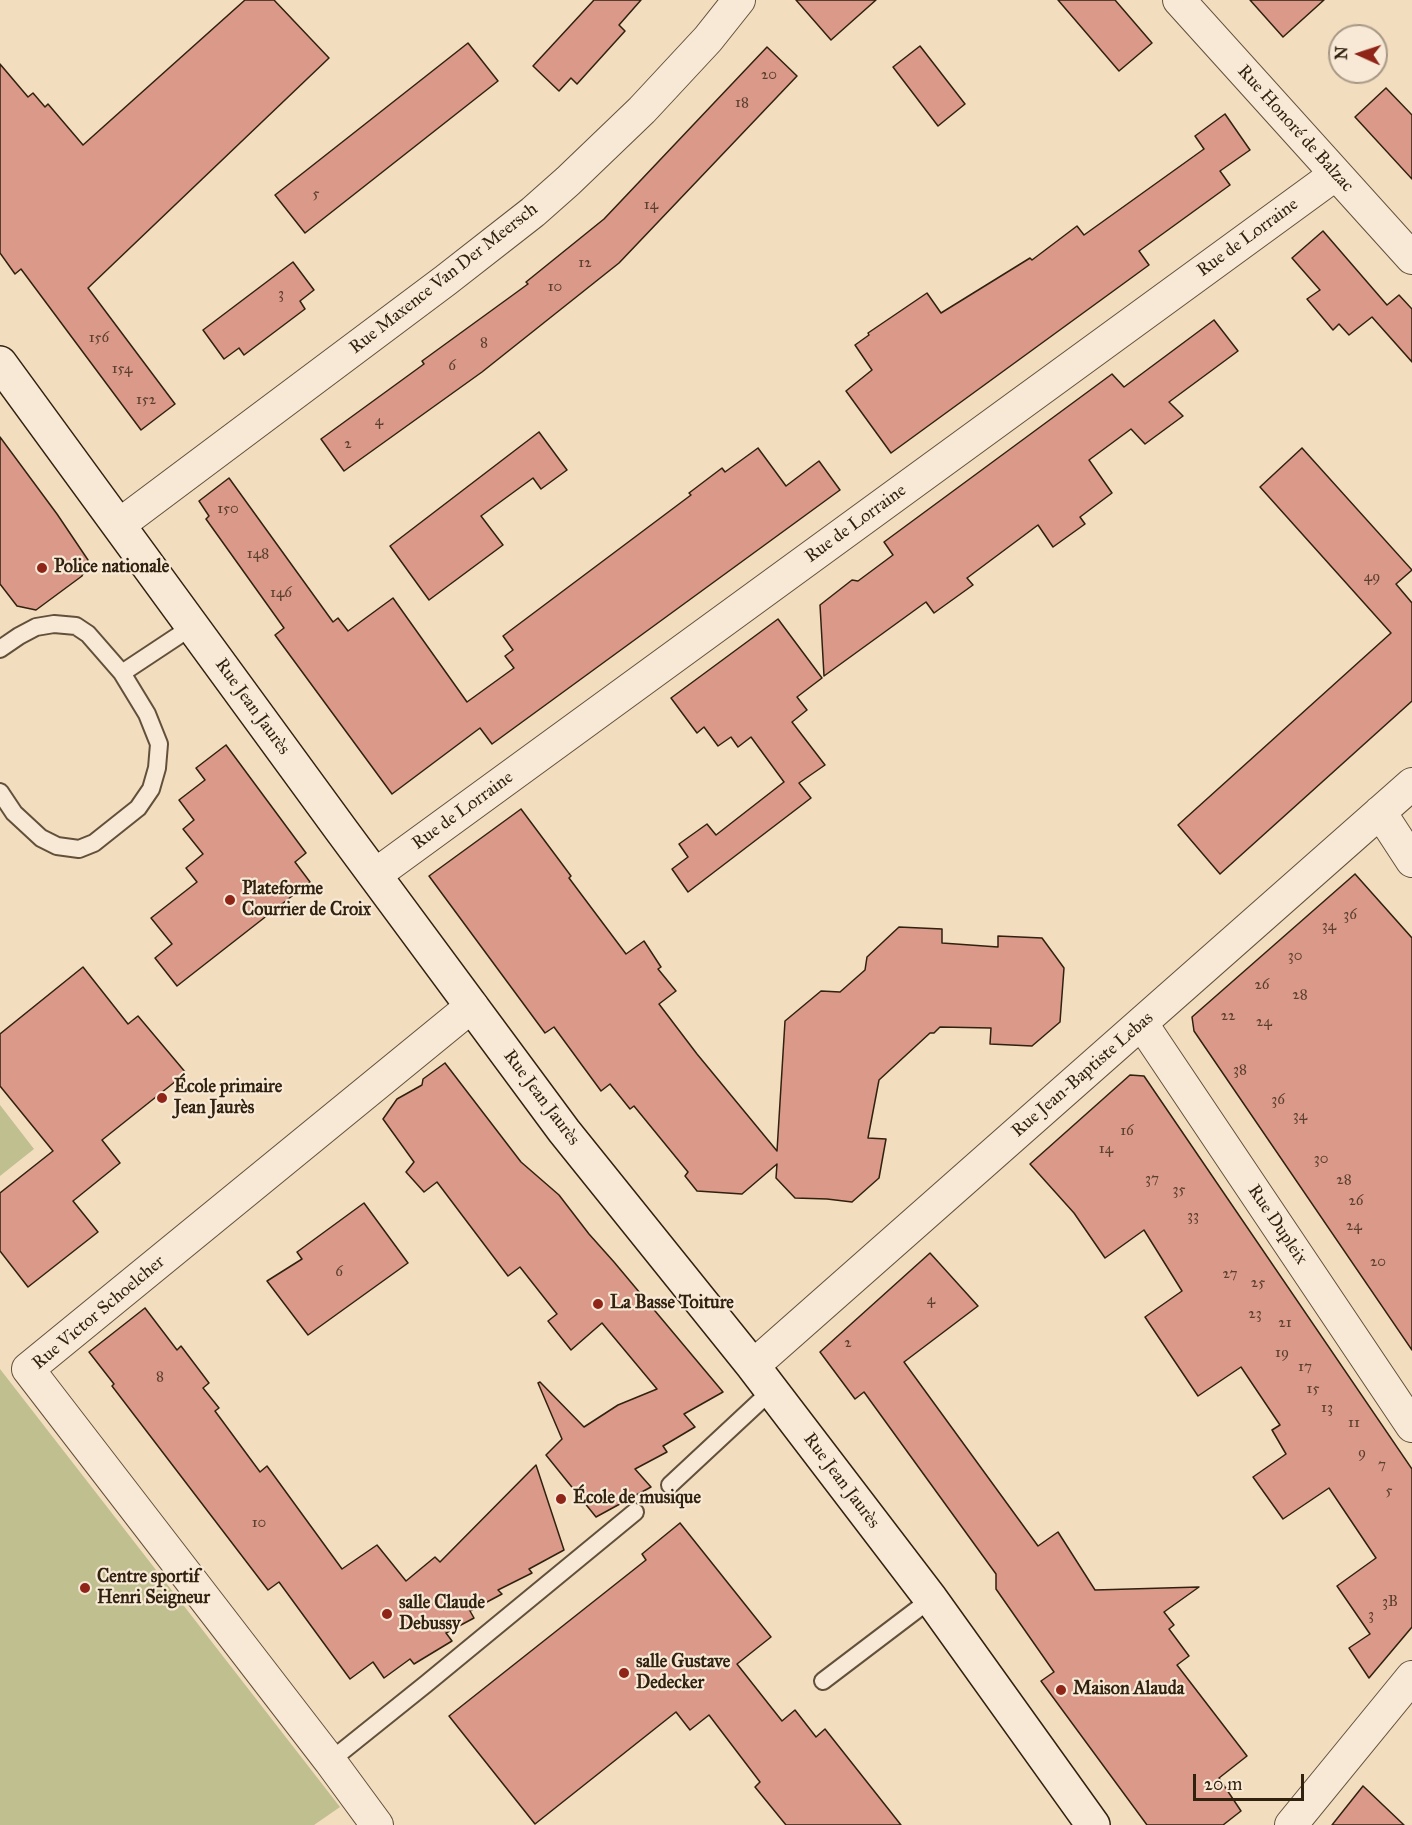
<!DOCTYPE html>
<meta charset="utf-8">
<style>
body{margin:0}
#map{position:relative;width:1412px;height:1825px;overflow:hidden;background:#f3ddbf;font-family:"IM FELL Great Primer",serif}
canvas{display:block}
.north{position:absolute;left:1328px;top:24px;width:60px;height:60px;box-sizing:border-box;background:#f7e9d5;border:2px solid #a89986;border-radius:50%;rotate:273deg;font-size:16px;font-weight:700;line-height:24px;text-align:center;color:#31210f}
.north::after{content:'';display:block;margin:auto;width:21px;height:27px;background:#8f2418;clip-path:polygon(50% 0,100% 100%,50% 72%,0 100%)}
.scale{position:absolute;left:1193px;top:1774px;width:111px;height:27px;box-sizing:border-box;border:3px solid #31210f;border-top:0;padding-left:8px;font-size:18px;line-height:21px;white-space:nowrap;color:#31210f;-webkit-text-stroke:4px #f7e9d5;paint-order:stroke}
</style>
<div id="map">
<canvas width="1412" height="1825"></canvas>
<div class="north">N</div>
<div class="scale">20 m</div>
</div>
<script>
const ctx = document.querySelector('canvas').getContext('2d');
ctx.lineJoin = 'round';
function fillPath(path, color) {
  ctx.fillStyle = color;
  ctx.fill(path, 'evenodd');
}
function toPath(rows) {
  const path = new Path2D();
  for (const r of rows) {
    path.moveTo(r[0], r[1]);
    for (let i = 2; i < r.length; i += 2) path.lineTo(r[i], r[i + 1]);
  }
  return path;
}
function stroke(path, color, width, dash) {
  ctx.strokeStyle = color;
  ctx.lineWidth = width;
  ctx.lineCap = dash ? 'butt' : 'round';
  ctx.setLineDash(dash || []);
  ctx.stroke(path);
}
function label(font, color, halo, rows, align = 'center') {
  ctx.font = font + ' "IM FELL Great Primer",serif';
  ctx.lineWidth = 4.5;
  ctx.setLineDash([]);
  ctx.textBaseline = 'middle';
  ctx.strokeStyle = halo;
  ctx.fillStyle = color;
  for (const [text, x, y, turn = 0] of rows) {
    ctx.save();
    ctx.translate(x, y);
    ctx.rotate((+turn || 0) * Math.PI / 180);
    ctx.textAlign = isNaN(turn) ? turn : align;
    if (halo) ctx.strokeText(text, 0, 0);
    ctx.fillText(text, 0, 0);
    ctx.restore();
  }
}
fillPath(toPath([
 [0,1105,34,1149,0,1176],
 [0,1369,340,1807,314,1825,0,1825]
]), '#bfbf8f');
const building = toPath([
 [245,0,274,0,329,58,88,288,175,404,141,430,21,269,15,274,0,253,0,64,28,97,33,93,45,107,48,104,83,145,245,0],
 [594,0,641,0,619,25,625,31,577,84,571,78,559,91,533,66,594,0],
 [796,0,876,0,831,40,796,0],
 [1058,0,1115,0,1152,43,1119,71,1058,0],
 [1250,0,1324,0,1283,37,1250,0],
 [468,43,498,81,305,233,275,195,468,43],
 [920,46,965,104,938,126,893,67,920,46],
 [767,47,797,76,619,263,482,372,344,471,321,439,424,364,422,361,528,284,526,282,604,219,767,47],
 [1386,88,1412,115,1412,179,1355,117,1386,88],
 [1225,114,1250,150,1220,171,1230,185,1139,251,1149,265,891,453,846,391,872,370,855,345,869,335,868,333,927,293,941,313,1030,258,1032,260,1077,226,1084,235,1204,149,1195,136,1225,114],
 [1323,231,1387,305,1399,295,1412,309,1412,362,1372,317,1349,335,1339,324,1333,330,1307,299,1320,290,1292,258,1323,231],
 [293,262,314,290,300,301,305,309,244,355,239,348,224,359,203,330,293,262],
 [1214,320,1238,351,1169,402,1183,416,1145,444,1131,429,1089,460,1112,493,1080,517,1085,524,1053,547,1038,525,967,578,973,585,934,613,926,602,824,676,820,605,852,580,858,581,893,555,884,542,1112,374,1124,387,1214,320],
 [539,432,567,470,541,489,533,478,481,516,503,545,429,600,390,546,539,432],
 [0,437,57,514,88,560,82,576,36,610,17,606,0,584,0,437],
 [758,448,786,486,819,461,840,490,492,744,480,728,392,794,275,635,284,628,206,519,209,516,199,501,229,478,333,622,338,618,348,631,393,598,467,702,514,668,505,656,513,650,503,636,691,495,689,493,722,468,725,472,758,448],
 [1302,448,1412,570,1396,584,1412,603,1412,701,1220,874,1178,825,1391,633,1260,487,1302,448],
 [778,619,822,678,797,697,807,710,792,722,825,765,799,783,811,798,688,892,672,869,688,857,679,844,707,824,716,835,784,782,751,737,738,747,731,737,718,746,704,727,697,733,671,698,778,619],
 [226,745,306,853,295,862,310,882,177,986,155,958,172,944,151,918,197,882,186,868,203,854,183,829,194,820,179,800,205,780,196,768,226,745],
 [521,809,571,876,569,878,626,954,644,941,661,967,658,969,676,991,659,1004,697,1054,777,1151,785,1021,821,991,840,992,865,970,867,957,899,927,942,929,942,943,998,947,998,936,1042,938,1064,968,1060,1022,1032,1046,990,1044,991,1028,940,1027,934,1033,930,1033,879,1080,868,1138,886,1139,879,1178,852,1202,827,1199,795,1198,776,1178,777,1164,742,1194,697,1191,685,1176,688,1172,634,1106,630,1109,610,1084,601,1091,554,1027,545,1033,429,876,521,809],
 [1355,874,1412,938,1412,1350,1194,1031,1192,1017,1355,874],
 [83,967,128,1024,138,1016,186,1073,102,1140,120,1163,73,1201,98,1232,28,1287,0,1251,0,1193,53,1151,0,1086,0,1034,83,967],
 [445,1063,521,1162,559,1195,589,1234,614,1262,723,1392,684,1414,695,1427,663,1446,667,1452,635,1469,651,1487,596,1517,546,1455,562,1439,538,1383,540,1382,584,1427,618,1405,657,1389,602,1323,571,1350,548,1321,557,1314,520,1267,508,1276,437,1182,424,1192,406,1172,414,1162,383,1119,397,1099,422,1085,423,1079,445,1063],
 [1130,1075,1144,1076,1412,1469,1412,1627,1369,1678,1349,1648,1370,1634,1337,1586,1376,1558,1329,1488,1283,1519,1253,1477,1286,1454,1272,1430,1280,1425,1241,1367,1198,1396,1145,1317,1182,1291,1144,1230,1105,1258,1074,1213,1030,1164,1130,1075],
 [364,1203,408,1263,308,1335,267,1281,302,1259,297,1252,364,1203],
 [930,1253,978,1306,904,1362,1038,1546,1058,1532,1095,1590,1199,1587,1164,1612,1174,1625,1169,1629,1189,1656,1177,1665,1247,1756,1219,1778,1241,1811,1223,1825,1147,1825,1041,1681,1054,1672,996,1589,996,1574,864,1392,855,1399,820,1352,930,1253],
 [145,1308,177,1350,181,1346,209,1383,203,1388,219,1408,215,1411,260,1472,267,1466,342,1569,377,1545,406,1581,435,1557,440,1562,536,1465,564,1550,529,1569,532,1573,498,1590,502,1594,470,1611,474,1618,446,1633,452,1641,414,1664,410,1659,384,1678,373,1662,350,1679,279,1582,268,1590,112,1386,114,1384,89,1352,145,1308],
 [680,1523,771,1637,737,1664,782,1721,795,1710,816,1737,825,1729,901,1825,786,1825,755,1787,760,1782,709,1715,690,1730,676,1712,535,1824,449,1716,646,1560,642,1554,680,1523],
 [1363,1786,1404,1825,1332,1825,1363,1786]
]);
fillPath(building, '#da9989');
stroke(building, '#31210f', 1.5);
const service = toPath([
 [0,649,19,636,36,627,54,624,76,626,88,634,122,673,147,714,159,744,157,768,151,789,138,808,94,843,79,849,57,846,41,838,14,813,0,792],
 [122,673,193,626],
 [670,1485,772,1390],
 [823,1681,931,1599],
 [330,1761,426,1684,635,1512]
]);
const minor = toPath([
 [1179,0,1412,258],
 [119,525,446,280,533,212,568,181,642,110,708,39,739,0],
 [1380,812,1412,861],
 [375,875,1336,174],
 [1142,1024,1412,1426],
 [753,1366,1412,784],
 [377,1825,330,1761,28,1369,472,1006],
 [1291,1825,1412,1677]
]);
const secondary = toPath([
 [0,363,342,831,564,1131,753,1366,931,1599,1093,1825]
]);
stroke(service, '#62503b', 20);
stroke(minor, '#62503b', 34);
stroke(secondary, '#31210f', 36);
stroke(service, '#f7e9d5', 16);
stroke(minor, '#f7e9d5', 32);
stroke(secondary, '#f7e9d5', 33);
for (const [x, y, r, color] of [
 [42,568,6,"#8f2418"],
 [230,900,6,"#8f2418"],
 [162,1098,6,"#8f2418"],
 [598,1304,6,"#8f2418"],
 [561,1499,6,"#8f2418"],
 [85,1588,6,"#8f2418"],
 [387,1614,6,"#8f2418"],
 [624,1673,6,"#8f2418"],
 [1061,1690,6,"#8f2418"]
]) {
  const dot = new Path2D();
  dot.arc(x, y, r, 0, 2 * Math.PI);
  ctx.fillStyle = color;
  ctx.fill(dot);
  stroke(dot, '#f7e9d5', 2);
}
label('15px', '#5b3f2e', null, [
 ["20",769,75],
 ["18",742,103],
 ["5",316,194],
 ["14",651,205],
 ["12",585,263],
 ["10",555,287],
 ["3",281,294],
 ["156",99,338],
 ["8",484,343],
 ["6",452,366],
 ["154",122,369],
 ["152",146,400],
 ["4",379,421],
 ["2",348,444],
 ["150",228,509],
 ["148",258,554],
 ["49",1372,577],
 ["146",281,593],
 ["36",1350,915],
 ["34",1329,926],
 ["30",1295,956],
 ["26",1262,985],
 ["28",1300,995],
 ["22",1228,1016],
 ["24",1264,1022],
 ["38",1240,1070],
 ["36",1278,1100],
 ["34",1300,1116],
 ["16",1127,1131],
 ["14",1106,1149],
 ["30",1321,1159],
 ["37",1152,1179],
 ["28",1344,1180],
 ["35",1179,1190],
 ["26",1356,1201],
 ["33",1193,1216],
 ["24",1354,1226],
 ["20",1378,1262],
 ["6",339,1272],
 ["27",1230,1274],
 ["25",1258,1283],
 ["4",931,1300],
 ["23",1255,1314],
 ["21",1285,1323],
 ["2",848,1343],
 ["19",1282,1353],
 ["17",1305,1367],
 ["8",160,1377],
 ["15",1313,1389],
 ["13",1327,1408],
 ["11",1354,1423],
 ["9",1362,1453],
 ["7",1382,1465],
 ["5",1389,1491],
 ["10",259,1523],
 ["3B",1390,1602],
 ["3",1371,1615]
]);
label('18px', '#31210f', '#f7e9d5', [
 ["Rue Honoré de Balzac",1295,129,48],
 ["Rue de Lorraine",1248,238,-36],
 ["Rue Maxence Van Der Meersch",444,279,-38],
 ["Rue de Lorraine",856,524,-36],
 ["Rue Jean Jaurès",252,707,54],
 ["Rue de Lorraine",463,811,-36],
 ["Rue Jean-Baptiste Lebas",1083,1075,-41],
 ["Rue Jean Jaurès",541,1098,53],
 ["Rue Dupleix",1277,1225,56],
 ["Rue Victor Schoelcher",99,1313,-40],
 ["Rue Jean Jaurès",841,1481,53]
]);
label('bold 18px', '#31210f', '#f7e9d5', [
 ["Police nationale",54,568],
 ["Plateforme",242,890],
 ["Courrier de Croix",242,911],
 ["École primaire",174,1088],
 ["Jean Jaurès",174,1109],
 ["La Basse Toiture",610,1304],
 ["École de musique",573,1499],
 ["Centre sportif",97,1578],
 ["Henri Seigneur",97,1599],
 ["salle Claude",399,1604],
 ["Debussy",399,1625],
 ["salle Gustave",636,1663],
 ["Dedecker",636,1684],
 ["Maison Alauda",1073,1690]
], 'left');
</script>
